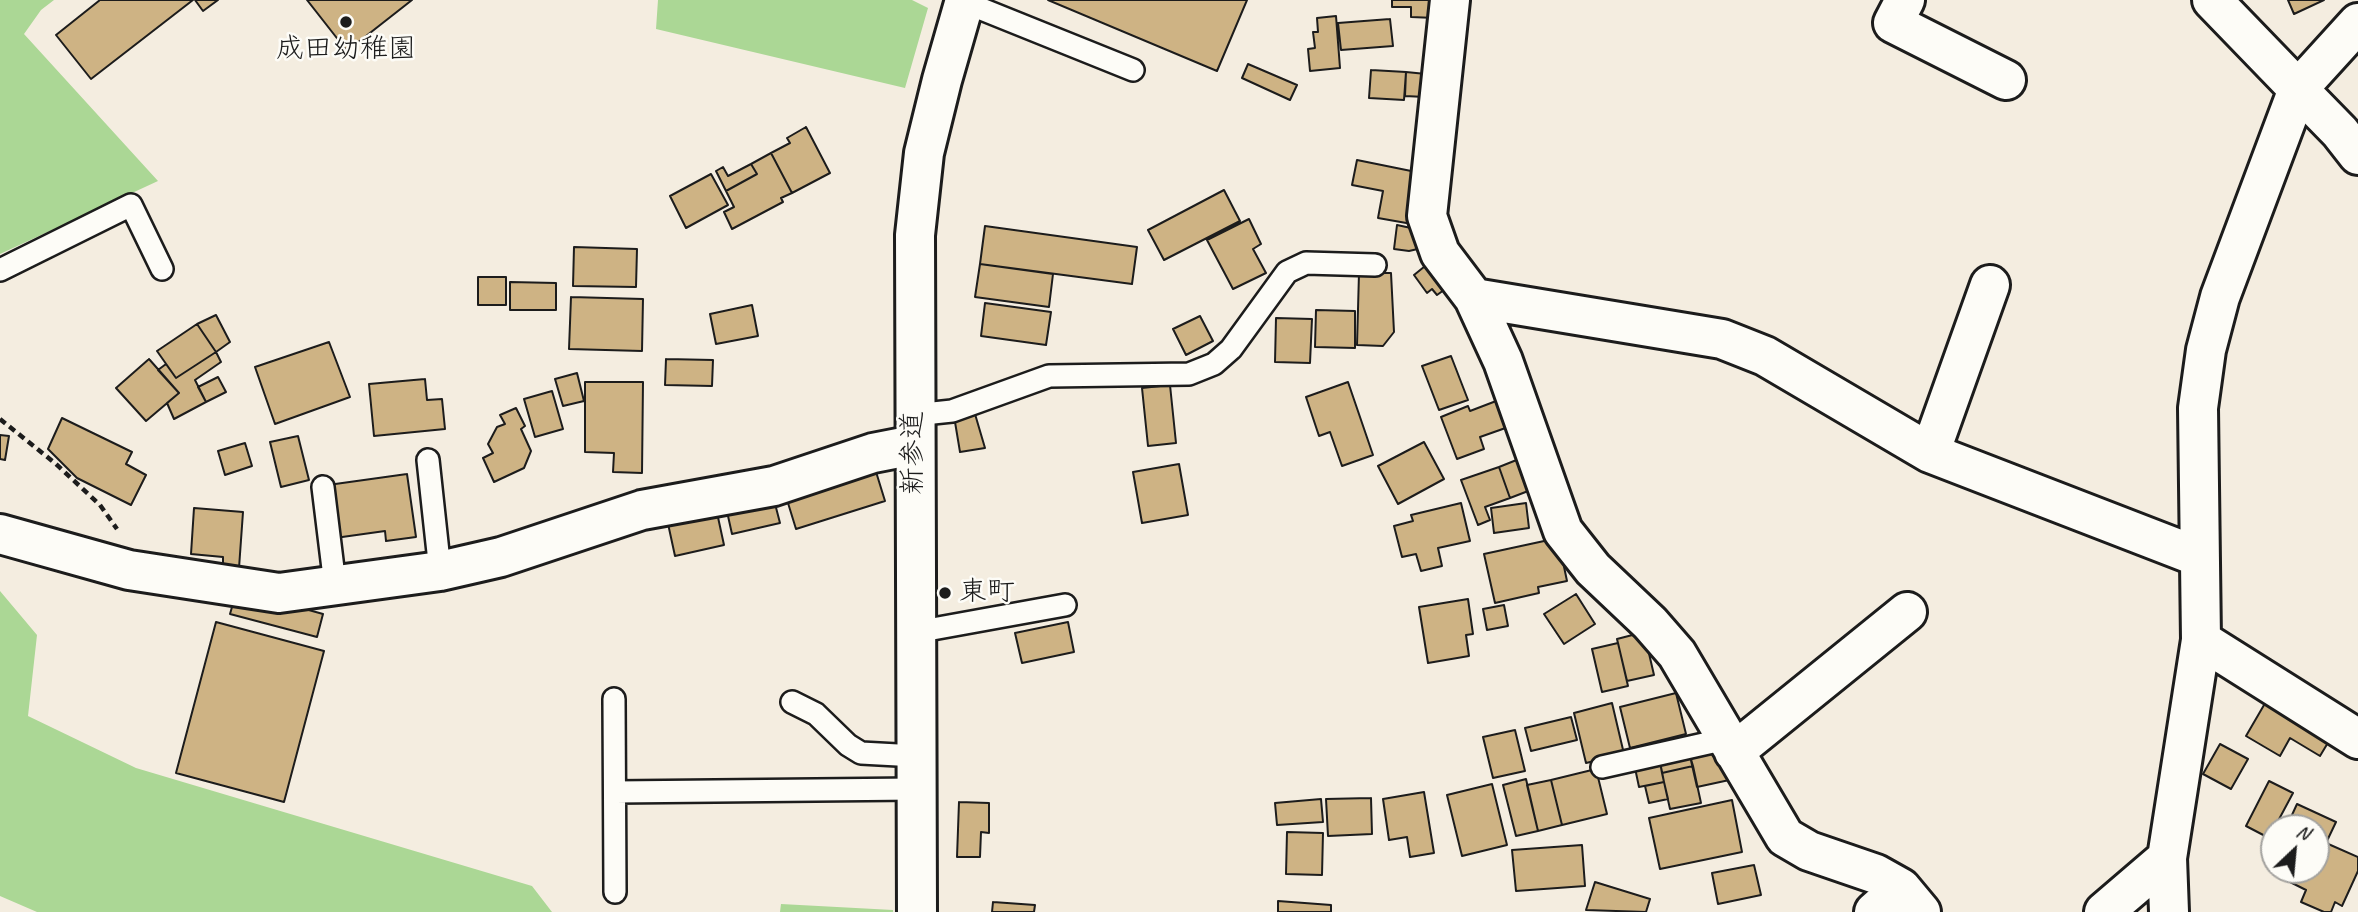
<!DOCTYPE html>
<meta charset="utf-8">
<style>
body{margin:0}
#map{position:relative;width:2358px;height:912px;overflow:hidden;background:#f4ede0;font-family:Caveat,sans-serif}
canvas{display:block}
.north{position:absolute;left:2260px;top:814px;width:70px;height:70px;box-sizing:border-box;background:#fdfcf7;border:2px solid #a3a29f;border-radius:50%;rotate:26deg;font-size:19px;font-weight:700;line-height:28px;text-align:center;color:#1c1c1c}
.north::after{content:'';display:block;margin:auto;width:24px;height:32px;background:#1c1c1c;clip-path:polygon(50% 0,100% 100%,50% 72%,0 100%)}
</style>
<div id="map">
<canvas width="2358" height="912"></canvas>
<div class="north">N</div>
</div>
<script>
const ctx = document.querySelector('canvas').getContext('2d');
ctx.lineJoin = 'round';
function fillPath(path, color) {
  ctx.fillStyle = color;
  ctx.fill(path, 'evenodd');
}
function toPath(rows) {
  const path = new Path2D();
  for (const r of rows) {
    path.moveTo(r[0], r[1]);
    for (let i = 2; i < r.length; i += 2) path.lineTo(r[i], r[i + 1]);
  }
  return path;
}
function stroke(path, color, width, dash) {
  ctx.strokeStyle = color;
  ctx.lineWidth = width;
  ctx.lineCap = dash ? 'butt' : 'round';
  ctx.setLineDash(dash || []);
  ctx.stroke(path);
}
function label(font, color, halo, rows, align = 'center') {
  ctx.font = font + ' Caveat,"Klee One",sans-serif';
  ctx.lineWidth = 5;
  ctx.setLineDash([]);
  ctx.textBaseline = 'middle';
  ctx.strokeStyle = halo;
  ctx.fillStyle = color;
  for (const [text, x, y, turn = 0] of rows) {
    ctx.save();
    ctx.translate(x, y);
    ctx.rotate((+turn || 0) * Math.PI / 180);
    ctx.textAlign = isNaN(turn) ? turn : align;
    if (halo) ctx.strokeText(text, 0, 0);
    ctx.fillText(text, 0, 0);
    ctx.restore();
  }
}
fillPath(toPath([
 [0,0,54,0,41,10,24,34,158,181,0,254],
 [658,0,912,0,928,8,905,88,656,29],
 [0,591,37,635,28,716,136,768,532,886,552,912,37,912,0,896],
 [781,904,893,910,893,912,780,912]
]), '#abd795');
const building = toPath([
 [100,0,193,0,91,79,56,35,100,0],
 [195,0,218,0,203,11,195,0],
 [307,0,412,0,347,51,307,0],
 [1048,0,1247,0,1217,71,1048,0],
 [1392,0,1435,0,1435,18,1411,17,1411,7,1392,7,1392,0],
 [2288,0,2324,0,2294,14,2288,0],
 [1336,16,1340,68,1310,71,1308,49,1315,48,1313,32,1318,32,1317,18,1336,16],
 [1390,19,1393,46,1341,50,1338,23,1390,19],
 [1248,64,1297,85,1290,100,1242,78,1248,64],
 [1371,70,1406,72,1404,100,1369,98,1371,70],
 [1406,72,1426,74,1425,97,1405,96,1406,72],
 [806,127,830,173,792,193,771,153,790,143,787,138,806,127],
 [771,153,792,193,781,198,783,202,732,229,724,212,734,207,726,191,757,174,751,164,771,153],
 [1357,160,1421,173,1412,224,1378,218,1383,191,1352,185,1357,160],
 [751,164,757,174,726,191,716,171,723,167,728,176,751,164],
 [711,174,728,205,686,228,670,196,711,174],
 [1224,190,1240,221,1164,260,1148,230,1224,190],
 [1249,219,1261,244,1253,249,1266,273,1233,289,1207,240,1249,219],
 [1397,225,1425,231,1422,248,1409,251,1394,249,1397,225],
 [985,226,1137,247,1132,284,980,264,985,226],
 [574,247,637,249,636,287,573,286,574,247],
 [1435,258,1462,295,1453,302,1444,290,1437,295,1432,289,1427,293,1414,275,1435,258],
 [980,264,1053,274,1049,307,975,297,980,264],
 [1359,273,1391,273,1394,332,1383,346,1357,345,1359,273],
 [478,277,506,277,506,305,478,305,478,277],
 [510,282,556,283,556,310,510,310,510,282],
 [571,297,643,299,642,351,569,349,571,297],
 [985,303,1051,312,1046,345,981,336,985,303],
 [752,305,758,336,716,344,710,314,752,305],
 [1316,310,1355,311,1355,348,1315,347,1316,310],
 [216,315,230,342,216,352,197,324,216,315],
 [1200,316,1213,341,1186,355,1173,329,1200,316],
 [1276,318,1312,319,1310,363,1275,362,1276,318],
 [197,324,216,352,176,378,157,351,197,324],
 [329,342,350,397,275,424,255,367,329,342],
 [216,352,221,362,195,380,206,402,174,419,167,403,179,393,158,370,166,364,176,378,216,352],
 [1451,356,1468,400,1439,410,1422,366,1451,356],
 [149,359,179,393,146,421,116,388,149,359],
 [666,359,713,360,712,386,665,385,666,359],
 [577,373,584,401,563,406,555,379,577,373],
 [218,377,226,392,206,402,198,387,218,377],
 [425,379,427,400,442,399,445,429,374,436,369,384,425,379],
 [585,382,643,382,642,473,613,472,614,453,585,452,585,382],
 [1348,382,1373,455,1342,466,1330,432,1319,436,1306,397,1348,382],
 [1170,385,1176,443,1148,446,1142,388,1170,385],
 [552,391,563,429,535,437,524,399,552,391],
 [1504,398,1514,425,1480,437,1484,449,1457,459,1441,417,1468,406,1470,411,1504,398],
 [516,408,525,426,521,429,531,451,524,468,494,482,483,458,493,453,488,444,497,427,505,424,500,415,516,408],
 [975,414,985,448,960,452,955,422,975,414],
 [62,418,132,452,126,464,146,475,131,505,77,478,48,449,62,418],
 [0,435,9,436,5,460,0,459,0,435],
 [298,436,309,480,281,487,270,442,298,436],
 [1424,442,1444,479,1398,504,1378,466,1424,442],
 [245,443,252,466,225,475,218,451,245,443],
 [1524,457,1536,488,1510,498,1499,467,1524,457],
 [873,462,885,501,796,529,784,490,873,462],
 [1179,464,1188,515,1142,523,1133,472,1179,464],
 [1499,467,1510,498,1485,507,1490,520,1478,525,1461,480,1499,467],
 [407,474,416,537,386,541,385,531,335,538,328,485,407,474],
 [773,496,780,523,732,534,726,507,773,496],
 [1461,503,1470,541,1438,548,1442,566,1421,571,1416,554,1402,557,1394,526,1413,521,1411,515,1461,503],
 [1526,503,1529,528,1494,533,1491,508,1526,503],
 [194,508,243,512,239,568,223,567,223,557,191,554,194,508],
 [716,508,724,545,675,556,667,519,716,508],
 [1558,538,1567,581,1538,587,1539,593,1495,603,1484,554,1558,538],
 [1576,594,1595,624,1564,644,1544,614,1576,594],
 [1468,599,1473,634,1466,635,1469,656,1428,663,1419,607,1468,599],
 [234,600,280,602,323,614,317,637,230,614,234,600],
 [1504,605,1508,626,1487,630,1483,609,1504,605],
 [216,622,324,651,284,802,176,773,216,622],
 [1068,622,1074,652,1022,663,1015,633,1068,622],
 [1644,632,1654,675,1627,681,1617,639,1644,632],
 [1618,643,1628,686,1602,692,1592,649,1618,643],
 [1676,693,1686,734,1630,748,1620,707,1676,693],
 [2271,693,2335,731,2320,756,2290,738,2280,756,2246,736,2271,693],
 [1612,703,1624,754,1586,763,1574,713,1612,703],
 [1571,717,1577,740,1531,751,1525,728,1571,717],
 [1515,730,1525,771,1493,778,1483,737,1515,730],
 [2220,744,2248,759,2231,789,2203,774,2220,744],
 [1727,748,1734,779,1697,787,1690,756,1727,748],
 [1690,756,1693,766,1662,773,1660,762,1690,756],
 [1660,762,1664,782,1639,787,1635,768,1660,762],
 [1693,766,1701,803,1670,809,1662,773,1693,766],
 [1596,769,1607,814,1562,825,1551,780,1596,769],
 [1526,779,1538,831,1516,836,1503,785,1526,779],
 [1551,780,1562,825,1538,831,1527,785,1551,780],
 [2269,781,2293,793,2269,838,2246,826,2269,781],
 [1664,782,1668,799,1649,803,1645,786,1664,782],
 [1492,784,1507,845,1462,856,1447,795,1492,784],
 [1424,792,1434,853,1410,857,1407,837,1389,840,1383,799,1424,792],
 [1371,798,1372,834,1328,836,1326,799,1371,798],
 [1321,799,1323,822,1277,825,1275,803,1321,799],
 [1732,800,1742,852,1660,869,1649,818,1732,800],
 [959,802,989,803,989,833,981,832,980,857,957,857,959,802],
 [2297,804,2336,822,2326,843,2358,857,2358,871,2342,906,2335,902,2331,912,2324,912,2301,902,2306,890,2290,882,2296,870,2316,870,2316,828,2286,828,2297,804],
 [1287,832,1323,833,1322,875,1286,874,1287,832],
 [1582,845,1585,886,1516,891,1512,850,1582,845],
 [1754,865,1761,895,1718,904,1712,873,1754,865],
 [1595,882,1650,899,1646,912,1586,910,1595,882],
 [1278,901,1331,905,1331,912,1278,912,1278,901],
 [993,902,1035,905,1034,912,992,912,993,902]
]);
fillPath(building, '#ceb384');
stroke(building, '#1c1c1c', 2);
const lane = toPath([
 [964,2,1133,70],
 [0,270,131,205,162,269],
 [914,415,952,411,1049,376,1189,374,1214,364,1231,349,1287,272,1306,263,1375,265],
 [428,460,440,571],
 [323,487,335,585],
 [916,632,1065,605],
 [614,699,615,892],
 [792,702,816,714,848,745,861,753,916,756],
 [1602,767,1726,739],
 [615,792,916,789]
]);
const street = toPath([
 [1450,0,1427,216,1440,253,1474,298,1503,361,1563,531,1593,569,1650,623,1677,654,1785,837,1809,851,1876,874,1901,888,1921,912],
 [1905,0,1893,23,2006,80],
 [1474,298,1722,339,1765,356,1930,453,2199,557],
 [1930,453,1990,285],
 [0,534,129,570,279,593,440,571,501,557,642,510,774,486,873,453,914,445],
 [2201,640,2358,739],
 [1734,752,1907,612],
 [1874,912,1901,888],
 [2104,912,2167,858],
 [2169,912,2167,858,2201,640,2198,408,2206,350,2220,297,2298,89,2212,0]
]);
const secondary = toPath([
 [2358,23,2298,89,2340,132,2358,155],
 [917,912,915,235,924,153,942,80,965,0]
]);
stroke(lane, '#1c1c1c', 26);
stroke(street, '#1c1c1c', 44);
stroke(secondary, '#1c1c1c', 44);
stroke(toPath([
 [0,419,56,464,100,505,117,529]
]), '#1c1c1c', 4.5, [7, 5]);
stroke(lane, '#fdfcf7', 21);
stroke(street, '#fdfcf7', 38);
stroke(secondary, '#fdfcf7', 38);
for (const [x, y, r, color] of [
 [346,22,7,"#1c1c1c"],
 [945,593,7,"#1c1c1c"]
]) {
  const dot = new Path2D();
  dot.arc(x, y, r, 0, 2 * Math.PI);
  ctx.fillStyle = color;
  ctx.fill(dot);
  stroke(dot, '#fdfcf7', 2.5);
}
label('28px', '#1c1c1c', '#fdfcf7', [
 ["成田幼稚園",346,50],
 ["東町",959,593,"left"]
]);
label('28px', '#1c1c1c', '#fdfcf7', [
 ["新参道",914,453,-90]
]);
</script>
